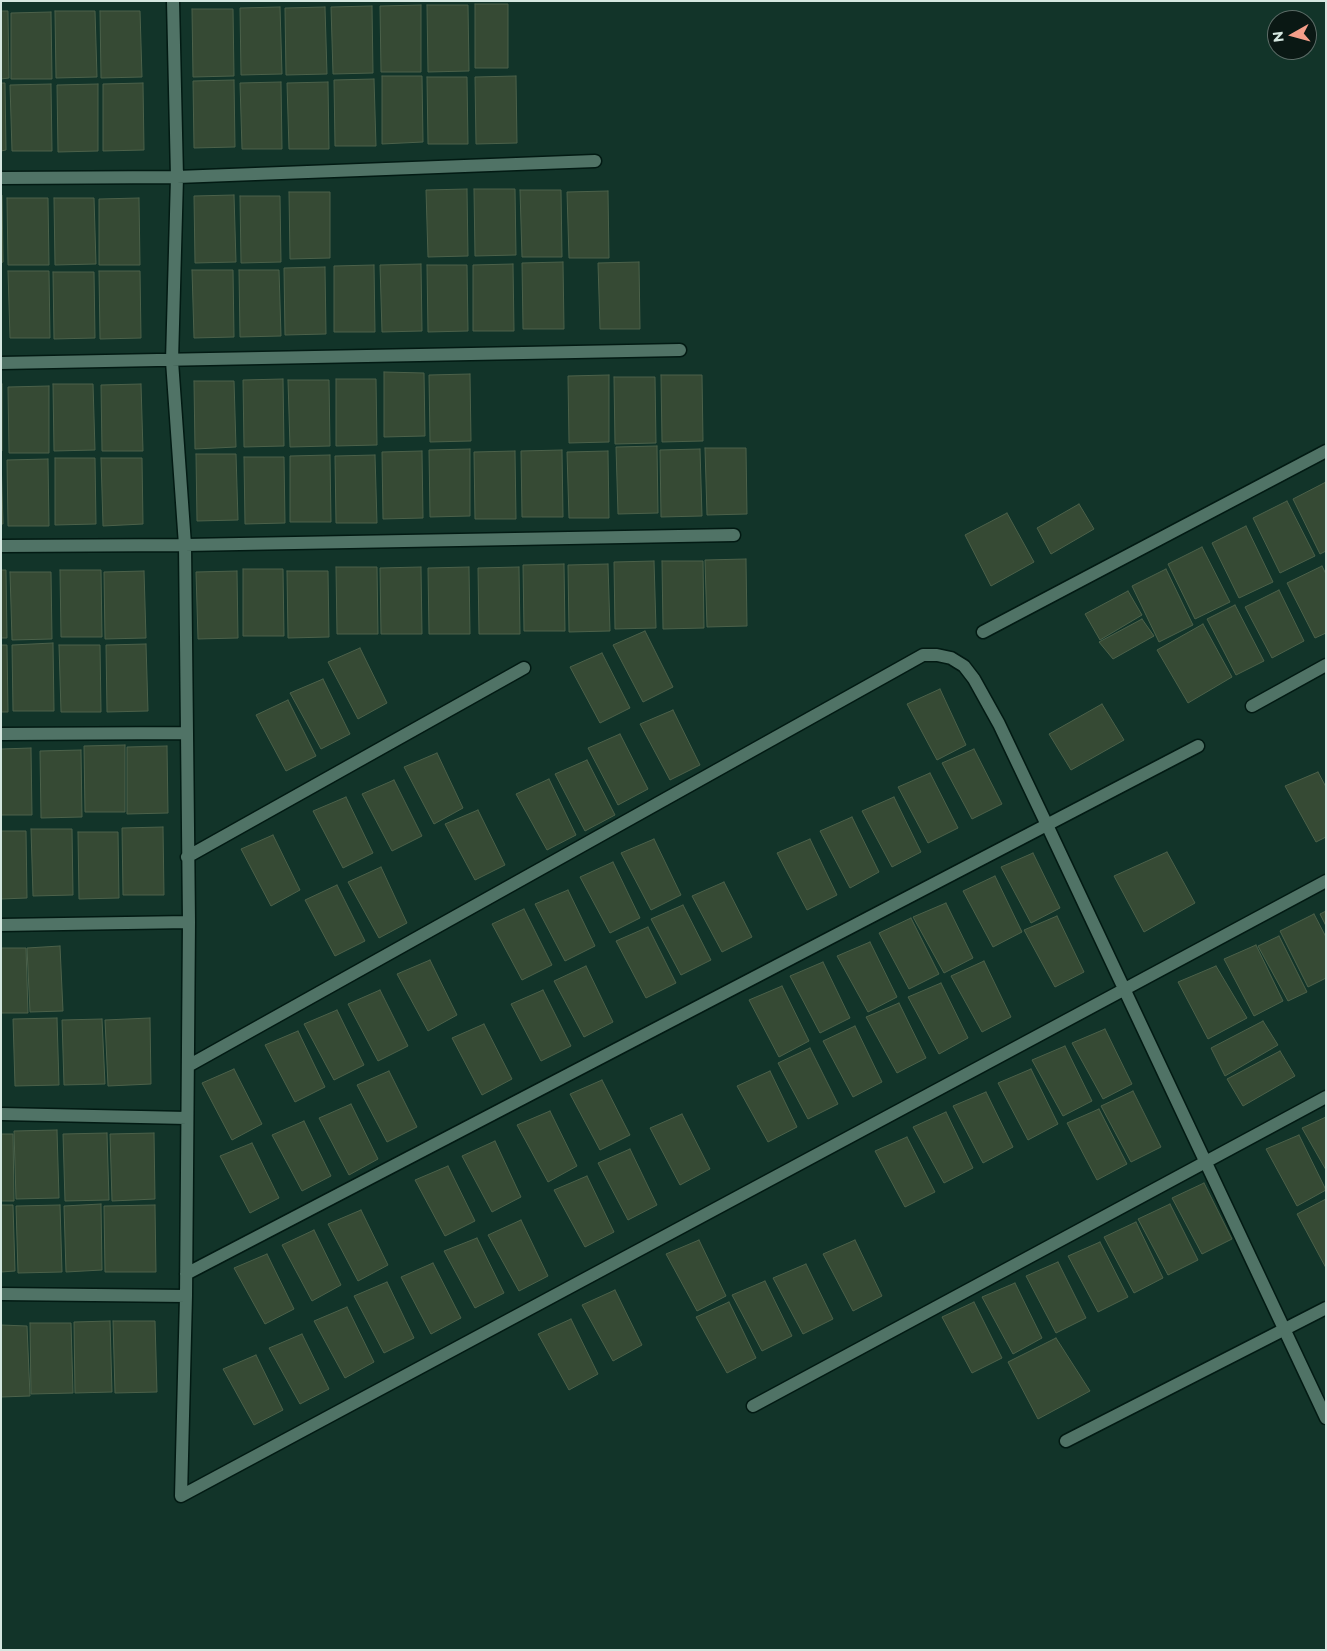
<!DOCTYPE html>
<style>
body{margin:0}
#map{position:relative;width:1327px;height:1651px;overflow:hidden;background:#123429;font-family:Montserrat,sans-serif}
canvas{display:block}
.frame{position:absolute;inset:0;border:2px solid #d5e7e0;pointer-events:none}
.north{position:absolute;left:1267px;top:10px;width:50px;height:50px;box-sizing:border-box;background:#0a1814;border:1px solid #5b6b66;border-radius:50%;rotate:263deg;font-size:14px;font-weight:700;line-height:20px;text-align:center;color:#d5e7e0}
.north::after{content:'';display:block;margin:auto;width:18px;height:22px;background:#f49e89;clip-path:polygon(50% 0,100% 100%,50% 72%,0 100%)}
</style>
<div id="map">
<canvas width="1327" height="1651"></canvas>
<div class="frame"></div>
<div class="north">N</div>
</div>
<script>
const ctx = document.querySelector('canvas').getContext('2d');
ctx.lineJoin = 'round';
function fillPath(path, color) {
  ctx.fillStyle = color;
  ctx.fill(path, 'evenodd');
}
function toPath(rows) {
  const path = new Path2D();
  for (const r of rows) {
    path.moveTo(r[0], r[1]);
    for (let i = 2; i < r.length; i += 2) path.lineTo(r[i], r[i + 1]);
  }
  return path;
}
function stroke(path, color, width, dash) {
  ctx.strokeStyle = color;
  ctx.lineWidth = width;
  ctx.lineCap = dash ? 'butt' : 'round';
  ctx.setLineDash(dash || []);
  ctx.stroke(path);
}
const building = toPath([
 [475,4,508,4,508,68,475,68,475,4],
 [421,5,421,72,381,72,380,6,421,5],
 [427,5,468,5,469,71,428,72,427,5],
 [372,6,373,73,333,74,331,7,372,6],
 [280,7,282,74,241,75,240,8,280,7],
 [325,7,327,74,286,75,285,8,325,7],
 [192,9,233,9,234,76,193,77,192,9],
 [1,11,8,11,9,78,1,79,1,11],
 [55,11,95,11,97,77,56,78,55,11],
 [100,11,140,11,142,77,101,78,100,11],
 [51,12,52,79,11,79,11,13,51,12],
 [382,76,422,76,423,142,382,144,382,76],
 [516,76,517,143,476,144,475,77,516,76],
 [427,77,467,77,468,144,428,144,427,77],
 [374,79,376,146,335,146,334,80,374,79],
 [234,80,235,147,194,148,193,81,234,80],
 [281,82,282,149,242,149,240,83,281,82],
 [328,82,329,149,289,149,287,83,328,82],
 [1,83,5,83,6,150,1,151,1,83],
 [143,83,144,150,103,151,103,84,143,83],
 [51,84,52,151,12,151,10,85,51,84],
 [98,84,98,151,58,152,57,85,98,84],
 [467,189,468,256,428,257,426,190,467,189],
 [474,189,515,189,516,255,475,256,474,189],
 [520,190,561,190,562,257,522,257,520,190],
 [608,191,609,258,569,258,567,192,608,191],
 [289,192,330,192,330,258,290,259,289,192],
 [1,195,2,195,3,262,1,263,1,195],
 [234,195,236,262,195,263,194,196,234,195],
 [240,196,280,196,281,262,241,263,240,196],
 [7,198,48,198,49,265,8,265,7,198],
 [54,198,94,198,96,264,55,265,54,198],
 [139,198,140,265,99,265,99,199,139,198],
 [563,262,564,329,523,329,522,263,563,262],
 [639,262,640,329,600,329,598,263,639,262],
 [421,264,422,331,382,332,380,265,421,264],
 [513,264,514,331,473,331,473,265,513,264],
 [374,265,375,332,334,332,334,266,374,265],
 [427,265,467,265,468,331,428,332,427,265],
 [325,267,326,334,285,335,284,268,325,267],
 [192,270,233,270,234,337,194,338,192,270],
 [239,270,279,270,281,336,240,337,239,270],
 [8,271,49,271,50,338,10,338,8,271],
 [99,271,140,271,141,338,100,339,99,271],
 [53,272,94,272,95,338,54,339,53,272],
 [384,372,424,373,425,436,384,437,384,372],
 [470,374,471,441,430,442,429,375,470,374],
 [609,375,609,442,569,443,568,376,609,375],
 [661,375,702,375,703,441,662,442,661,375],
 [614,377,655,377,656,443,615,444,614,377],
 [283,379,284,446,244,447,243,380,283,379],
 [336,379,376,379,377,445,336,446,336,379],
 [288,380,329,380,330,446,290,447,288,380],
 [194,381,234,381,236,447,195,449,194,381],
 [2,384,2,451,1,451,1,384,2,384],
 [53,384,93,384,95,450,54,451,53,384],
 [141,384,143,451,102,451,101,385,141,384],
 [49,386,49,453,9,453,8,387,49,386],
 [657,446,658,513,618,514,616,447,657,446],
 [705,448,746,448,747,514,707,515,705,448],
 [470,449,470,516,430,517,429,450,470,449],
 [700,449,702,516,661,517,660,450,700,449],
 [562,450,563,517,522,517,521,451,562,450],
 [422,451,423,518,383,519,382,452,422,451],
 [515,451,516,519,475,519,474,452,515,451],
 [608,451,609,518,569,518,567,452,608,451],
 [196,454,236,454,238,520,197,521,196,454],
 [330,455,331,522,290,522,290,456,330,455],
 [375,455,377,523,336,523,335,456,375,455],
 [1,457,3,524,1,524,1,457],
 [244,457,284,457,285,523,245,524,244,457],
 [55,458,95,458,96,524,55,525,55,458],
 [101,458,142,458,143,524,103,526,101,458],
 [48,459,49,526,8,526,7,460,48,459],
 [1326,482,1326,551,1320,554,1293,499,1326,482],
 [1287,501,1315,556,1280,573,1253,518,1287,501],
 [1079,504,1094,529,1051,554,1037,528,1079,504],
 [1007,513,1034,562,991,586,965,535,1007,513],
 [1246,526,1273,582,1239,598,1212,543,1246,526],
 [1202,547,1230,602,1195,619,1168,564,1202,547],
 [746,559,747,626,707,627,705,560,746,559],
 [654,561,656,628,615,629,614,562,654,561],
 [662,561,703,561,704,628,663,629,662,561],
 [564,564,565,631,524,631,523,565,564,564],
 [608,564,610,631,569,632,568,565,608,564],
 [1322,566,1326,574,1326,633,1315,638,1287,583,1322,566],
 [336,567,377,567,378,634,337,634,336,567],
 [421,567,422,634,381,634,380,568,421,567],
 [469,567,470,634,429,634,428,568,469,567],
 [519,567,520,634,479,634,478,568,519,567],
 [243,569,283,569,284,636,243,636,243,569],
 [1166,569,1193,625,1159,642,1132,586,1166,569],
 [1,570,6,570,7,638,1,638,1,570],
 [60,570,101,570,102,637,61,637,60,570],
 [144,571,146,638,105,639,104,572,144,571],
 [237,571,238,638,198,639,196,572,237,571],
 [287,571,328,571,329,637,288,638,287,571],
 [10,572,51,572,52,639,12,640,10,572],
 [1279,590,1304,641,1272,658,1245,607,1279,590],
 [1128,591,1142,615,1100,640,1085,614,1128,591],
 [1235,605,1264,661,1236,675,1207,619,1235,605],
 [1142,619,1154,636,1113,659,1099,642,1142,619],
 [1203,624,1232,677,1188,703,1157,650,1203,624],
 [645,631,673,687,643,702,613,645,645,631],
 [53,643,54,711,13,711,12,645,53,643],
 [146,644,148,711,107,712,106,645,146,644],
 [1,645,7,645,8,712,1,712,1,645],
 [59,645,100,645,101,712,61,712,59,645],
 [360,648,387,703,358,719,328,662,360,648],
 [602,653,630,708,600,723,570,667,602,653],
 [323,679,350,734,321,749,290,693,323,679],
 [940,689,966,745,937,760,907,704,940,689],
 [288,700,316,756,286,771,256,715,288,700],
 [1102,704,1124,740,1071,770,1049,734,1102,704],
 [673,710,700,765,670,780,640,724,673,710],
 [620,734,648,789,618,805,588,748,620,734],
 [125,745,125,812,85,812,84,746,125,745],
 [167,746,168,813,127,814,127,747,167,746],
 [31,748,32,815,1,815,1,749,31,748],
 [974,749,1002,804,972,819,942,763,974,749],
 [81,750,82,817,41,818,40,751,81,750],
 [437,753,463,808,434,824,404,767,437,753],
 [587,760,615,815,585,831,555,774,587,760],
 [1318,772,1326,787,1326,837,1316,842,1285,786,1318,772],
 [930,773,958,828,928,843,898,787,930,773],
 [549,779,576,835,547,850,516,794,549,779],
 [394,780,422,836,392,851,362,794,394,780],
 [346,797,373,853,343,868,313,811,346,797],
 [894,797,921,852,892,867,862,811,894,797],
 [478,810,505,865,475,880,445,824,478,810],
 [852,817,879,872,850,888,820,831,852,817],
 [163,827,164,895,123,895,122,828,163,827],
 [31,829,72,829,73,895,33,896,31,829],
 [1,831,26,831,27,898,1,899,1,831],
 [78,832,118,832,119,898,79,899,78,832],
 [273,835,300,890,271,906,241,849,273,835],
 [654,839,681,895,651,910,621,853,654,839],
 [810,839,837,895,807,910,777,853,810,839],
 [1167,852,1195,903,1144,932,1114,876,1167,852],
 [1033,853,1060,908,1031,923,1001,867,1033,853],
 [613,862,640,918,610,933,580,877,613,862],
 [381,867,407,923,379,938,348,882,381,867],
 [995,876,1022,932,993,947,963,891,995,876],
 [724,882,752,937,722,952,692,896,724,882],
 [337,885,365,941,335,956,305,900,337,885],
 [568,890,595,946,565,961,535,904,568,890],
 [946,903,973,958,944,973,913,917,946,903],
 [683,905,711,960,681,975,651,919,683,905],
 [524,909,552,965,522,980,492,924,524,909],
 [1326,911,1326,926,1320,914,1326,911],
 [1314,914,1326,937,1326,978,1308,987,1280,931,1314,914],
 [1057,916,1084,972,1055,987,1024,930,1057,916],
 [911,918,939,974,909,989,879,933,911,918],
 [648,927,676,983,646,998,616,941,648,927],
 [1279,936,1307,992,1288,1001,1258,946,1279,936],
 [870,942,897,997,868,1012,837,956,870,942],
 [1256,945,1283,1001,1254,1016,1224,959,1256,945],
 [60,946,63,1011,30,1012,27,948,60,946],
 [1,948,26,948,28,1013,1,1013,1,948],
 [430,960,457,1015,428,1031,397,974,430,960],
 [984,961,1011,1017,982,1032,951,976,984,961],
 [823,962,850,1018,820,1033,790,976,823,962],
 [586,966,613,1022,584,1037,554,981,586,966],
 [1216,966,1247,1018,1208,1039,1178,982,1216,966],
 [941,983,968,1038,939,1054,908,997,941,983],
 [782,986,809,1041,779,1057,749,1000,782,986],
 [380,990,408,1046,378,1061,348,1004,380,990],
 [543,990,571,1046,541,1061,511,1004,543,990],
 [899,1003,926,1058,897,1073,866,1017,899,1003],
 [337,1010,364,1065,334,1080,304,1024,337,1010],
 [57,1018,59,1085,15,1086,13,1019,57,1018],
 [150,1018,151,1084,108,1086,105,1020,150,1018],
 [102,1019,105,1084,64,1085,62,1020,102,1019],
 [1263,1021,1278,1045,1225,1076,1211,1048,1263,1021],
 [484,1024,512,1079,482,1095,452,1038,484,1024],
 [855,1026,882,1082,853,1097,823,1041,855,1026],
 [1105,1029,1132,1084,1103,1099,1072,1043,1105,1029],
 [298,1031,325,1087,295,1102,265,1045,298,1031],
 [1065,1046,1092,1101,1063,1116,1032,1060,1065,1046],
 [810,1048,838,1104,808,1119,778,1063,810,1048],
 [1280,1051,1295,1076,1243,1106,1227,1079,1280,1051],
 [234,1069,262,1124,232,1140,202,1083,234,1069],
 [1031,1069,1058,1124,1028,1140,998,1083,1031,1069],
 [389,1071,417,1127,387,1142,357,1085,389,1071],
 [770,1071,797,1127,768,1142,737,1086,770,1071],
 [602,1080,630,1135,600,1150,570,1094,602,1080],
 [1133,1091,1161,1147,1131,1162,1101,1106,1133,1091],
 [986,1092,1013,1147,983,1163,953,1106,986,1092],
 [351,1104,378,1159,349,1175,319,1118,351,1104],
 [1099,1109,1127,1164,1097,1180,1067,1123,1099,1109],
 [550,1111,577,1166,548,1182,517,1125,550,1111],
 [946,1112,973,1168,944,1183,913,1127,946,1112],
 [682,1114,710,1169,680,1185,650,1128,682,1114],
 [1326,1117,1326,1170,1302,1128,1326,1117],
 [304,1121,331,1176,302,1191,272,1135,304,1121],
 [57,1130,59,1198,16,1199,14,1131,57,1130],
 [107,1133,109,1200,65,1201,63,1134,107,1133],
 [154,1133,155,1199,112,1201,110,1134,154,1133],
 [1,1134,13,1134,14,1201,1,1201,1,1134],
 [1299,1135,1326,1190,1297,1206,1266,1149,1299,1135],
 [907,1137,935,1192,905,1207,875,1151,907,1137],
 [495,1141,521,1197,492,1212,462,1156,495,1141],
 [252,1143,279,1198,250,1213,220,1156,252,1143],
 [630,1149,657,1205,628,1220,598,1163,630,1149],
 [448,1166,475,1221,445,1236,415,1180,448,1166],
 [587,1176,614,1232,585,1247,554,1190,587,1176],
 [1204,1183,1232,1239,1202,1254,1172,1198,1204,1183],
 [1326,1199,1326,1268,1297,1214,1326,1199],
 [101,1204,102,1270,66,1272,64,1206,101,1204],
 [1170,1204,1198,1260,1168,1275,1138,1219,1170,1204],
 [1,1205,13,1205,15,1271,1,1272,1,1205],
 [60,1205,62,1272,18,1273,16,1206,60,1205],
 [155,1205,156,1272,105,1272,104,1206,155,1205],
 [361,1210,388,1265,358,1281,328,1224,361,1210],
 [521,1220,548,1276,519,1291,488,1235,521,1220],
 [1136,1222,1163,1278,1134,1293,1104,1237,1136,1222],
 [314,1230,341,1285,312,1301,282,1245,314,1230],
 [477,1238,504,1293,475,1308,444,1251,477,1238],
 [699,1240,726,1296,697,1311,666,1254,699,1240],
 [855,1240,882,1296,853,1311,823,1254,855,1240],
 [1100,1242,1128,1297,1098,1312,1068,1256,1100,1242],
 [267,1254,294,1309,265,1324,234,1268,267,1254],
 [1058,1262,1086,1318,1056,1333,1026,1276,1058,1262],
 [433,1263,461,1318,431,1334,401,1277,433,1263],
 [806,1264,833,1319,803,1334,773,1278,806,1264],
 [765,1281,792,1336,762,1351,732,1295,765,1281],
 [387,1282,414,1338,384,1353,354,1296,387,1282],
 [1015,1283,1042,1338,1013,1354,982,1297,1015,1283],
 [615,1290,642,1345,613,1361,582,1305,615,1290],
 [729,1302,756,1358,727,1373,696,1317,729,1302],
 [974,1302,1002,1358,972,1373,942,1317,974,1302],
 [347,1307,374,1362,345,1378,314,1321,347,1307],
 [571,1319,598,1374,569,1390,538,1334,571,1319],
 [110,1321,112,1392,75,1393,74,1322,110,1321],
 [113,1321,155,1321,157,1392,115,1393,113,1321],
 [30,1323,71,1323,73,1393,31,1394,30,1323],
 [1,1325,27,1326,30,1396,1,1397,1,1325],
 [302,1334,329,1389,300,1404,269,1348,302,1334],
 [1056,1338,1090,1391,1038,1419,1008,1362,1056,1338],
 [256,1355,283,1410,254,1425,223,1369,256,1355]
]);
fillPath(building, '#364a34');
stroke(building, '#4c614a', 1);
const minor = toPath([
 [173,1,177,177,172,361,185,545,189,922,186,1296,181,1496,1326,881],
 [1,178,177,177,595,161],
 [1,363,680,350],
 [1,546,185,545,734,535],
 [983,632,1326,451],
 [1252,706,1326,665],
 [1,734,187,733],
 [187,857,524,668],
 [1,925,189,922],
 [188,1066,923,655,937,655,951,658,964,666,974,679,999,724,1047,825,1326,1418],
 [1,1114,187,1118],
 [186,1274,1198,746],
 [1,1294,186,1296],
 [753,1406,1326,1097],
 [1066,1441,1326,1308]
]);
stroke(minor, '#021a13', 15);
stroke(minor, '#507366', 12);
</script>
